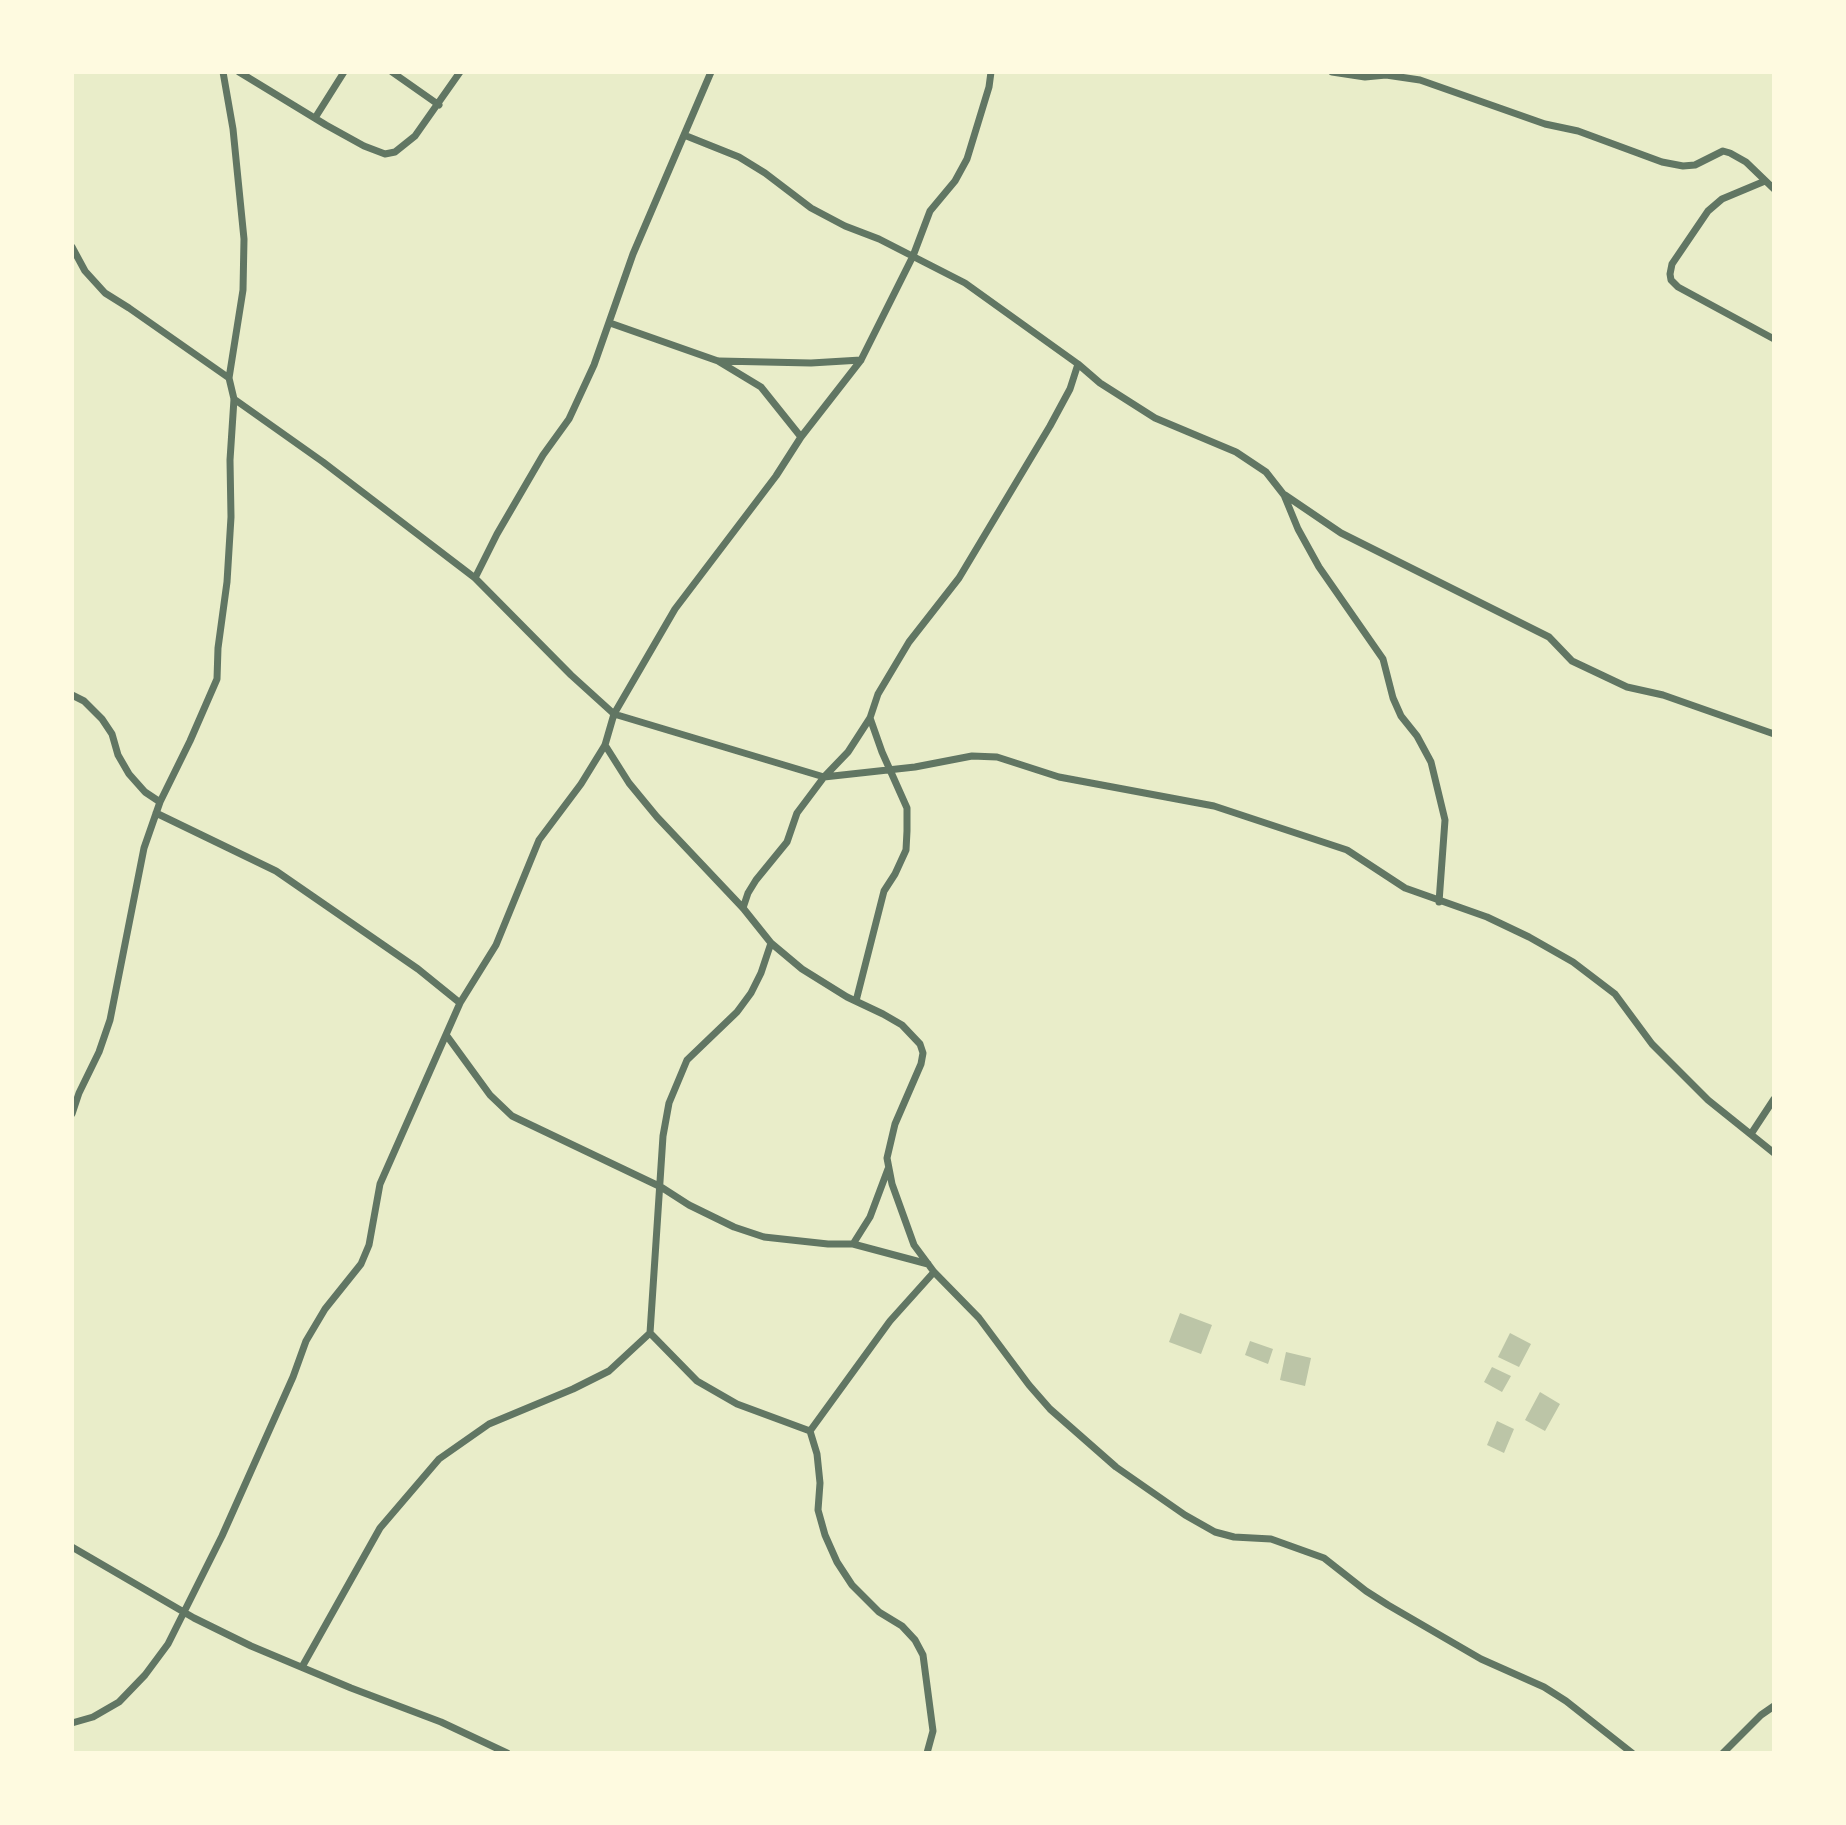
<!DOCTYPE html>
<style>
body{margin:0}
#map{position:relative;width:1846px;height:1825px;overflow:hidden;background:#e9edc9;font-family:"PT Sans",sans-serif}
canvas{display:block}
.frame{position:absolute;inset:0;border:74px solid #fefae0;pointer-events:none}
</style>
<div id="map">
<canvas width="1846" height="1825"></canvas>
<div class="frame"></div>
</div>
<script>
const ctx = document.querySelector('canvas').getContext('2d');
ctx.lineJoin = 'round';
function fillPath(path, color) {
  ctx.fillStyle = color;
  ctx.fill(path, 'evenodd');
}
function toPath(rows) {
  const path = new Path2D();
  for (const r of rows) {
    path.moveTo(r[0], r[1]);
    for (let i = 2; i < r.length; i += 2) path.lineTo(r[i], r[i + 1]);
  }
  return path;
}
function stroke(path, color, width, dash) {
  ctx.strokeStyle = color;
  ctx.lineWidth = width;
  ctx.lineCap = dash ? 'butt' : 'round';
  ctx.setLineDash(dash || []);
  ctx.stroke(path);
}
fillPath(toPath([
 [1180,1313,1212,1325,1201,1354,1169,1342],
 [1510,1333,1531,1344,1519,1367,1498,1357],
 [1250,1341,1273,1349,1268,1364,1245,1355],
 [1286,1352,1311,1358,1305,1386,1280,1380],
 [1492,1367,1511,1376,1502,1392,1484,1382],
 [1540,1392,1560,1404,1545,1431,1525,1420],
 [1497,1421,1514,1429,1504,1453,1487,1445]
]), '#bcc5a7');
stroke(toPath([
 [239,72,326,125,364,146,385,154,395,152,415,136,460,72],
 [392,72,439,105],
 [1332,72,1365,77,1386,75,1420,80,1545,124,1578,131,1662,162,1683,166,1695,165,1723,151,1730,153,1746,162,1774,189],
 [315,118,344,72],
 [684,135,739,157,765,173,811,208,845,226,879,239,965,283,1078,364,1100,383,1155,418,1236,452,1266,472,1284,495,1298,529,1319,567,1383,659,1393,698,1401,716,1417,736,1431,762,1445,820,1439,902],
 [1765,181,1722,199,1708,211,1672,264,1670,274,1671,280,1678,287,1774,339],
 [72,247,85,271,105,293,129,308,229,378],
 [610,323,718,361,761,387,801,437],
 [719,361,811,363,861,360],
 [234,399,323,462,475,578,571,675,614,714,824,777,915,767,972,756,997,757,1059,777,1214,806,1347,850,1405,888,1487,917,1529,937,1573,962,1615,994,1652,1044,1708,1100,1774,1153],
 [1285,495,1341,533,1549,637,1572,661,1627,687,1663,695,1774,734],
 [475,578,497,534,543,455,569,419,594,365,633,254,711,72],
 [72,695,84,701,102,719,112,734,118,755,129,774,145,792,160,802],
 [605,745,629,783,657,817,743,908,771,943,802,969,847,997,883,1014,902,1025,920,1044,923,1053,921,1064,895,1124,887,1158,892,1184,914,1245,934,1272,979,1318,1029,1385,1050,1409,1116,1467,1185,1515,1215,1532,1234,1537,1271,1539,1324,1558,1366,1591,1388,1605,1481,1659,1544,1687,1566,1701,1632,1753],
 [156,813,276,871,418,969,460,1003],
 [743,908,748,893,756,880,787,842,797,813,824,777,848,752,870,718,878,694,909,642,959,578,1050,426,1070,389,1078,364],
 [856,1001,884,891,895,874,906,850,907,831,907,808,882,752,870,718],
 [447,1036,490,1095,512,1116,661,1187,689,1205,734,1227,764,1237,828,1244,853,1244,928,1264],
 [72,1114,79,1093,99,1052,110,1020,144,848,160,802,190,741,217,679,218,648,227,582,231,517,230,460,234,399,229,378,243,290,244,239,233,129,223,72],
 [1751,1134,1774,1099],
 [853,1244,870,1217,888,1169],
 [650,1333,697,1381,737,1404,810,1431],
 [810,1431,817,1454,820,1483,818,1510,825,1535,837,1562,852,1585,879,1612,902,1626,915,1640,923,1655,933,1731,927,1753],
 [810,1431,890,1321,934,1272],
 [72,1547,194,1618,251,1646,351,1688,441,1722,507,1753],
 [302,1667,380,1528,439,1459,489,1424,573,1389,609,1371,650,1333,663,1136,669,1103,687,1060,737,1012,751,993,761,973,771,943],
 [72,1723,93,1717,119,1702,145,1675,168,1644,222,1536,293,1377,306,1341,325,1309,361,1264,369,1245,380,1184,460,1003,496,945,539,840,581,784,605,745,614,714,675,609,776,476,801,437,861,360,913,256,930,211,955,181,967,159,989,87,991,72],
 [1723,1753,1761,1715,1774,1706]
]), '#617663', 7);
</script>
